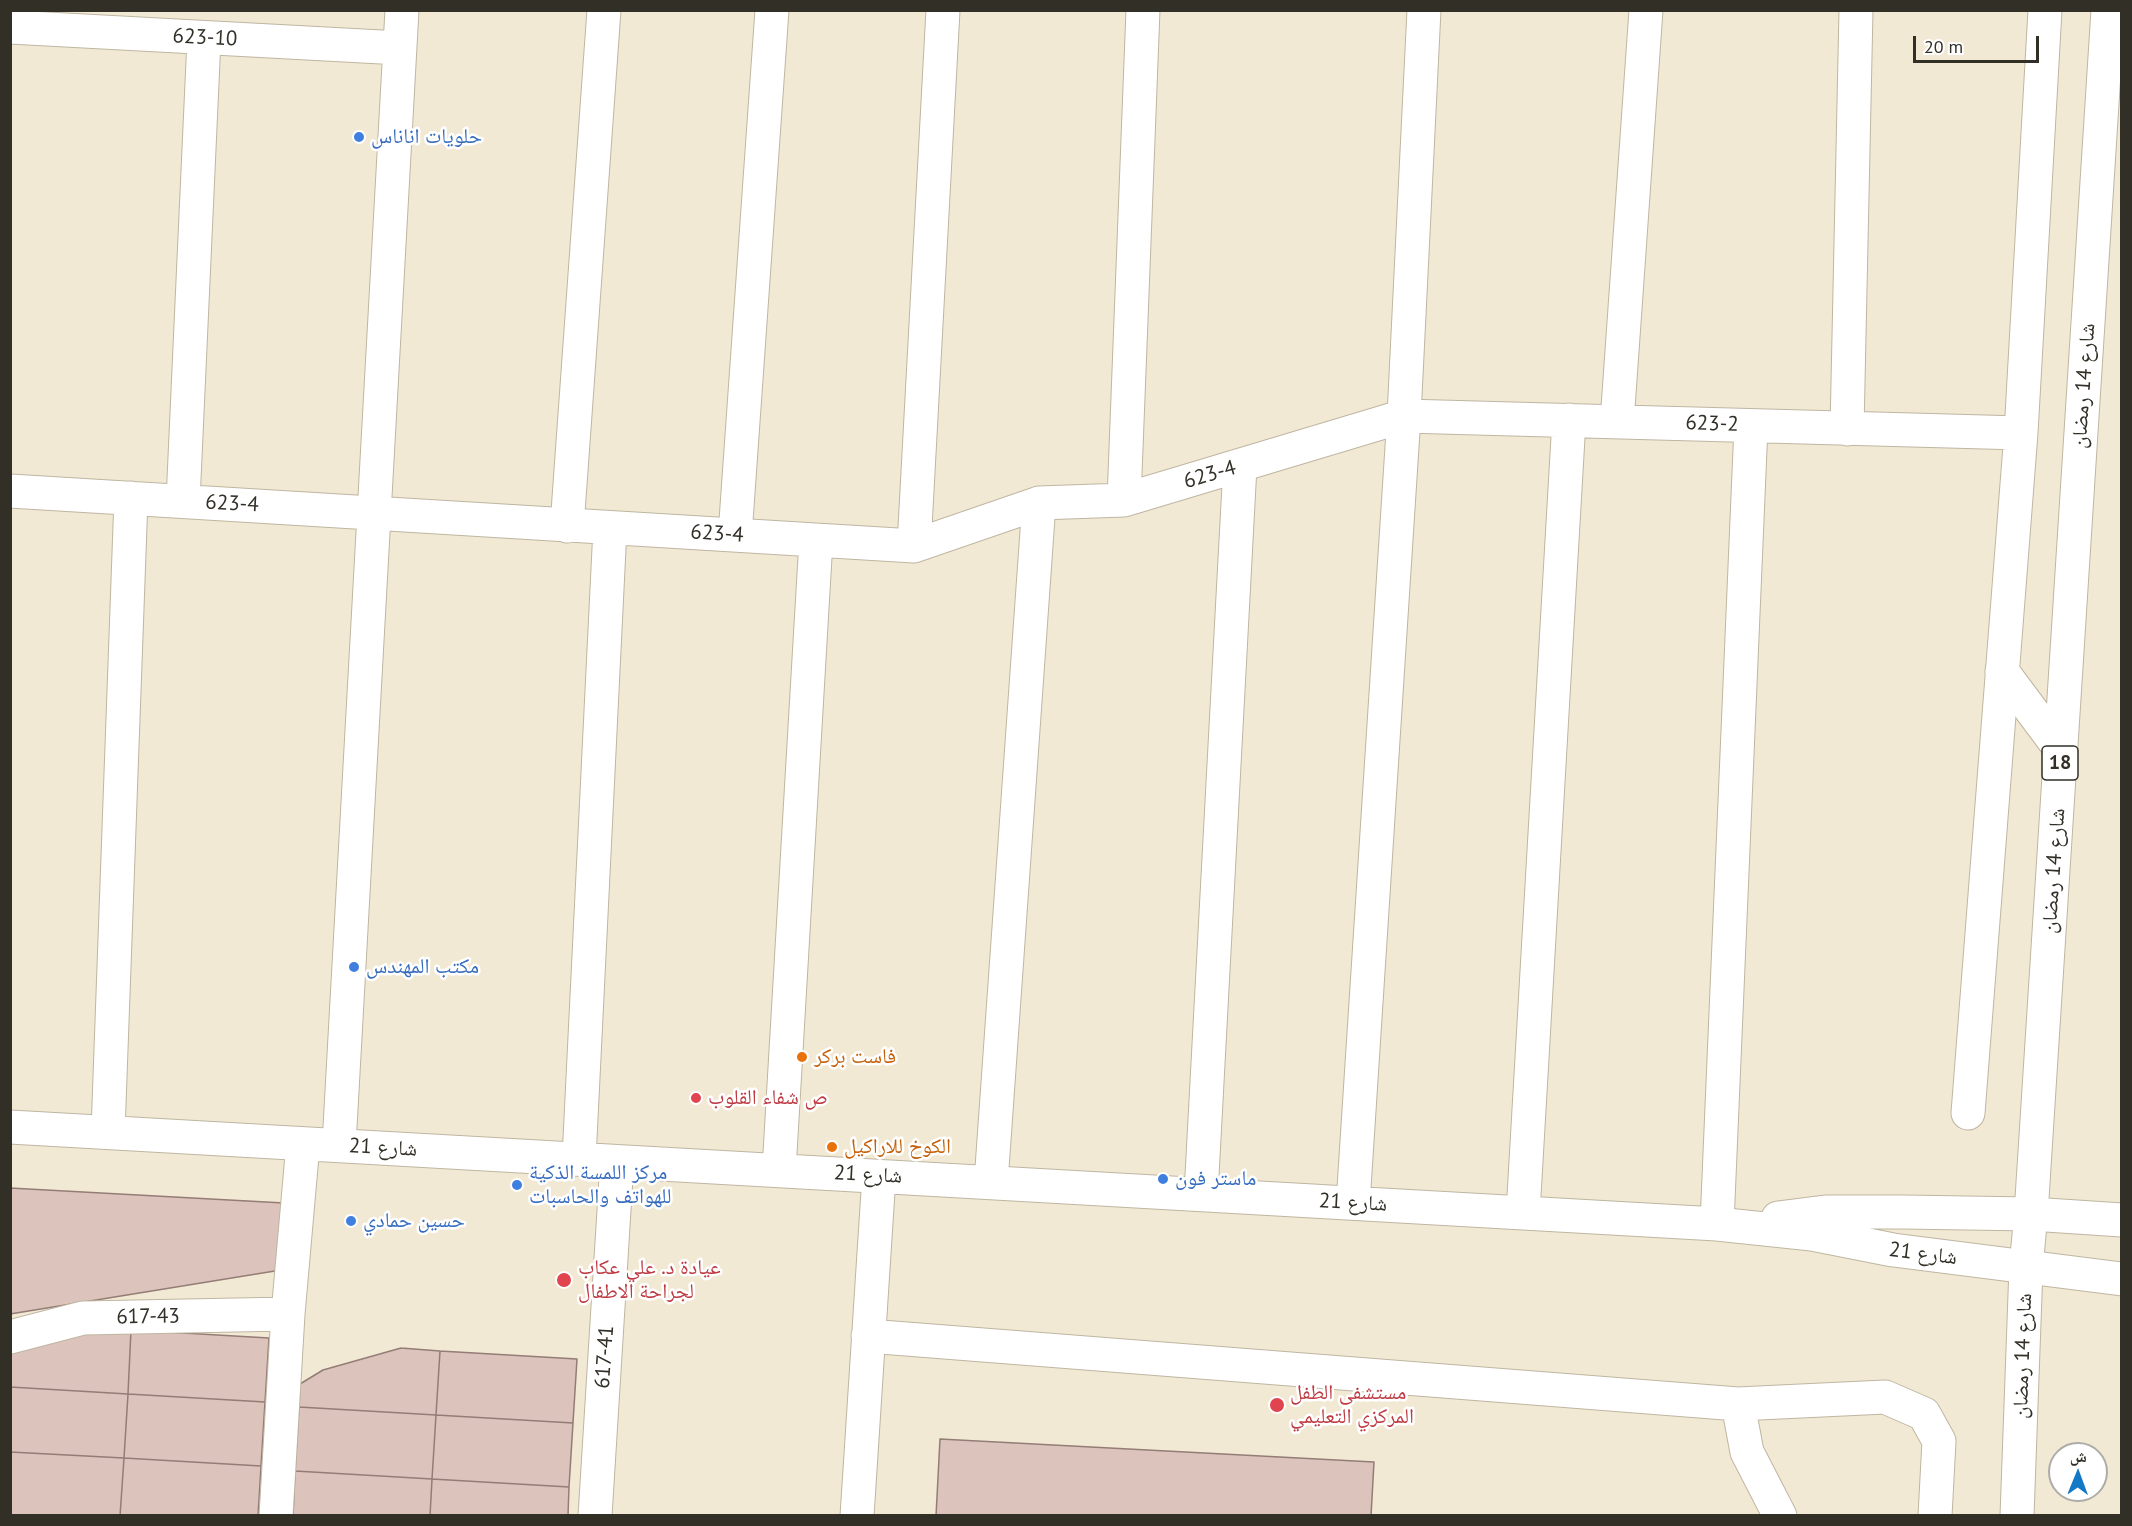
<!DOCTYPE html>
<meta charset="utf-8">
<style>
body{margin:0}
#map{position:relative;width:2132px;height:1526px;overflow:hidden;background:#f2e9d4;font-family:"PT Sans","Noto Naskh Arabic",sans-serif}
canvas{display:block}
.frame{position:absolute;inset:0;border:12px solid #322f27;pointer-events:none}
.north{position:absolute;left:2048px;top:1442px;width:60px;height:60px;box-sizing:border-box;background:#fff;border:2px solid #adaca9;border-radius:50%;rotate:1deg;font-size:16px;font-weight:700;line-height:24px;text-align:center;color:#322f27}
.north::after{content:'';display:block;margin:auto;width:21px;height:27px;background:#1379c5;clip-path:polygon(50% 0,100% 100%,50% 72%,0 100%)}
.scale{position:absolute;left:1913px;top:36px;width:126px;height:27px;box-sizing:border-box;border:3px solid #322f27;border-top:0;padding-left:8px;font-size:18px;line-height:21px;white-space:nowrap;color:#322f27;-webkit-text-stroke:4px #fff;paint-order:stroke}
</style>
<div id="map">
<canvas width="2132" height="1526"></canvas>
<div class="frame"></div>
<div class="north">ش</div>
<div class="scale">20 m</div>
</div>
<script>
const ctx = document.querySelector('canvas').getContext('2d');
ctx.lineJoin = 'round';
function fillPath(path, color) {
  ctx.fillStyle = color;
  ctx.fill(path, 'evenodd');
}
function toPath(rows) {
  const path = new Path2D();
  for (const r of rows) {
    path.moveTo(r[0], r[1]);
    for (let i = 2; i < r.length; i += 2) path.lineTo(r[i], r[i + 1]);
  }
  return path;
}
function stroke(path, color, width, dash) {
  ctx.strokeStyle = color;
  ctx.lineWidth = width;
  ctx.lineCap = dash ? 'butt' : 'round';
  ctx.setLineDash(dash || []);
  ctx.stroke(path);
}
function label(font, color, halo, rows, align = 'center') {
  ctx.font = font + ' "PT Sans","Noto Naskh Arabic",sans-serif';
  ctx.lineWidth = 5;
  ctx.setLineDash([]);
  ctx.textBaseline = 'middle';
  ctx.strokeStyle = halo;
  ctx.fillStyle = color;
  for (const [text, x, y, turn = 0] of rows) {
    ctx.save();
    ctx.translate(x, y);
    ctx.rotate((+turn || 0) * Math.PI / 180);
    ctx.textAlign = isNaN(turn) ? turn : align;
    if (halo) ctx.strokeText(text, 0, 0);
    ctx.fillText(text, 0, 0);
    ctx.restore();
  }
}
const building = toPath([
 [10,1188,284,1203,281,1270,10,1314,10,1188],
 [92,1327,131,1330,128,1394,10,1387,10,1352,92,1327],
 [131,1330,269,1338,265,1402,128,1394,131,1330],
 [401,1348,440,1351,436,1415,299,1407,300,1384,323,1370,401,1348],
 [440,1351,577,1359,573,1423,436,1415,440,1351],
 [10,1387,128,1394,124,1458,10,1452,10,1387],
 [128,1394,265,1402,261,1466,124,1458,128,1394],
 [299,1407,436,1415,432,1479,295,1471,299,1407],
 [436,1415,573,1423,569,1487,432,1479,436,1415],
 [940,1439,1374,1462,1371,1516,936,1516,940,1439],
 [10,1452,124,1458,120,1516,10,1516,10,1452],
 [124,1458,261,1466,258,1516,120,1516,124,1458],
 [295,1471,432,1479,430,1516,293,1516,295,1471],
 [432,1479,569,1487,568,1516,430,1516,432,1479]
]);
fillPath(building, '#dcc3bc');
stroke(building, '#937d76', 1.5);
const minor = toPath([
 [10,27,400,48],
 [1617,422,1646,10],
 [1847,429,1856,10],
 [10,491,914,546,1039,503,1124,500,1404,416,2021,433],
 [1124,500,1143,10],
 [183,501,204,39],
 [567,526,604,10],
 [735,535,772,10],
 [914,546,943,10],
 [1968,1113,2021,433,2045,10],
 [10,1127,1717,1224,1812,1234,1893,1250,2122,1279],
 [108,1132,131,498],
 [339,1145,402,10],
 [579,1159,610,528],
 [779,1170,816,540],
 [991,1182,1039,503],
 [1201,1194,1240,466],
 [1353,1203,1404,416,1424,10],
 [1523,1213,1569,420],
 [1778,1218,1825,1212,1903,1212,2031,1214,2122,1220],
 [1717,1224,1751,426],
 [288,1314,303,1144],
 [868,1336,1738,1404,1885,1397,1924,1414,1939,1441,1935,1516],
 [10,1337,83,1318,288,1314,276,1516],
 [1738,1404,1747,1452,1780,1516],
 [595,1516,617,1162],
 [857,1516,879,1176]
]);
const major = toPath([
 [2002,671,2061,750],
 [2017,1516,2026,1267,2031,1214,2108,10]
]);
stroke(minor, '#bfb6a2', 35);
stroke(major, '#bfb6a2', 35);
stroke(minor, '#fff', 33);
stroke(major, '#fff', 33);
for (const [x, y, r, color] of [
 [359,137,6,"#3f7fe0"],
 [354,967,6,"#3f7fe0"],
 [802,1057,6,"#e8710a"],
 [696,1098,6,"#e0444e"],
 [832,1147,6,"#e8710a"],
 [1163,1179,6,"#3f7fe0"],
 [517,1185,6,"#3f7fe0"],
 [351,1221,6,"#3f7fe0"],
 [564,1280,8,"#e0444e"],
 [1277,1405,8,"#e0444e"]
]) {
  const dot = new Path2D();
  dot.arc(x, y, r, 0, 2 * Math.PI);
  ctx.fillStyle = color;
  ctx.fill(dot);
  stroke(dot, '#fff', 2);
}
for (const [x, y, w] of [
 [2060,763,36]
]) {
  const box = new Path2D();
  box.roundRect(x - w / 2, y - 17, w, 34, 4.5);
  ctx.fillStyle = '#fff';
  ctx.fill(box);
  stroke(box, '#322f27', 1.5);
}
label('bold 20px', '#322f27', null, [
 ["18",2060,763]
]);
label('21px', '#322f27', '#fff', [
 ["623-10",205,38,3],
 ["شارع 14 رمضان",2084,386,-86],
 ["623-2",1712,424,2],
 ["623-4",1210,475,-16],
 ["623-4",232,504,3],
 ["623-4",717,534,4],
 ["شارع 14 رمضان",2054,871,-86],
 ["شارع 21",383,1148,3],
 ["شارع 21",868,1175,3],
 ["شارع 21",1353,1203,3],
 ["شارع 21",1923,1254,7],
 ["617-43",148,1317,-1],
 ["شارع 14 رمضان",2023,1356,-88],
 ["617-41",605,1357,-86]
]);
label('21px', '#366cbe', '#fff', [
 ["حلويات اناناس",371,137],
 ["مكتب المهندس",366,967],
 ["مركز اللمسة الذكية",529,1173],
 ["للهواتف والحاسبات",529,1197],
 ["ماستر فون",1175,1179],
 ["حسين حمادي",363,1221]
], 'left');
label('21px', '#c56008', '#fff', [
 ["فاست بركر",814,1057],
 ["الكوخ للاراكيل",844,1147]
], 'left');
label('21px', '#be3a42', '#fff', [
 ["ص شفاء القلوب",708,1098],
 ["عيادة د. علي عكاب",578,1268],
 ["لجراحة الاطفال",578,1292],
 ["مستشفى الطفل",1290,1393],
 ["المركزي التعليمي",1290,1417]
], 'left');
</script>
